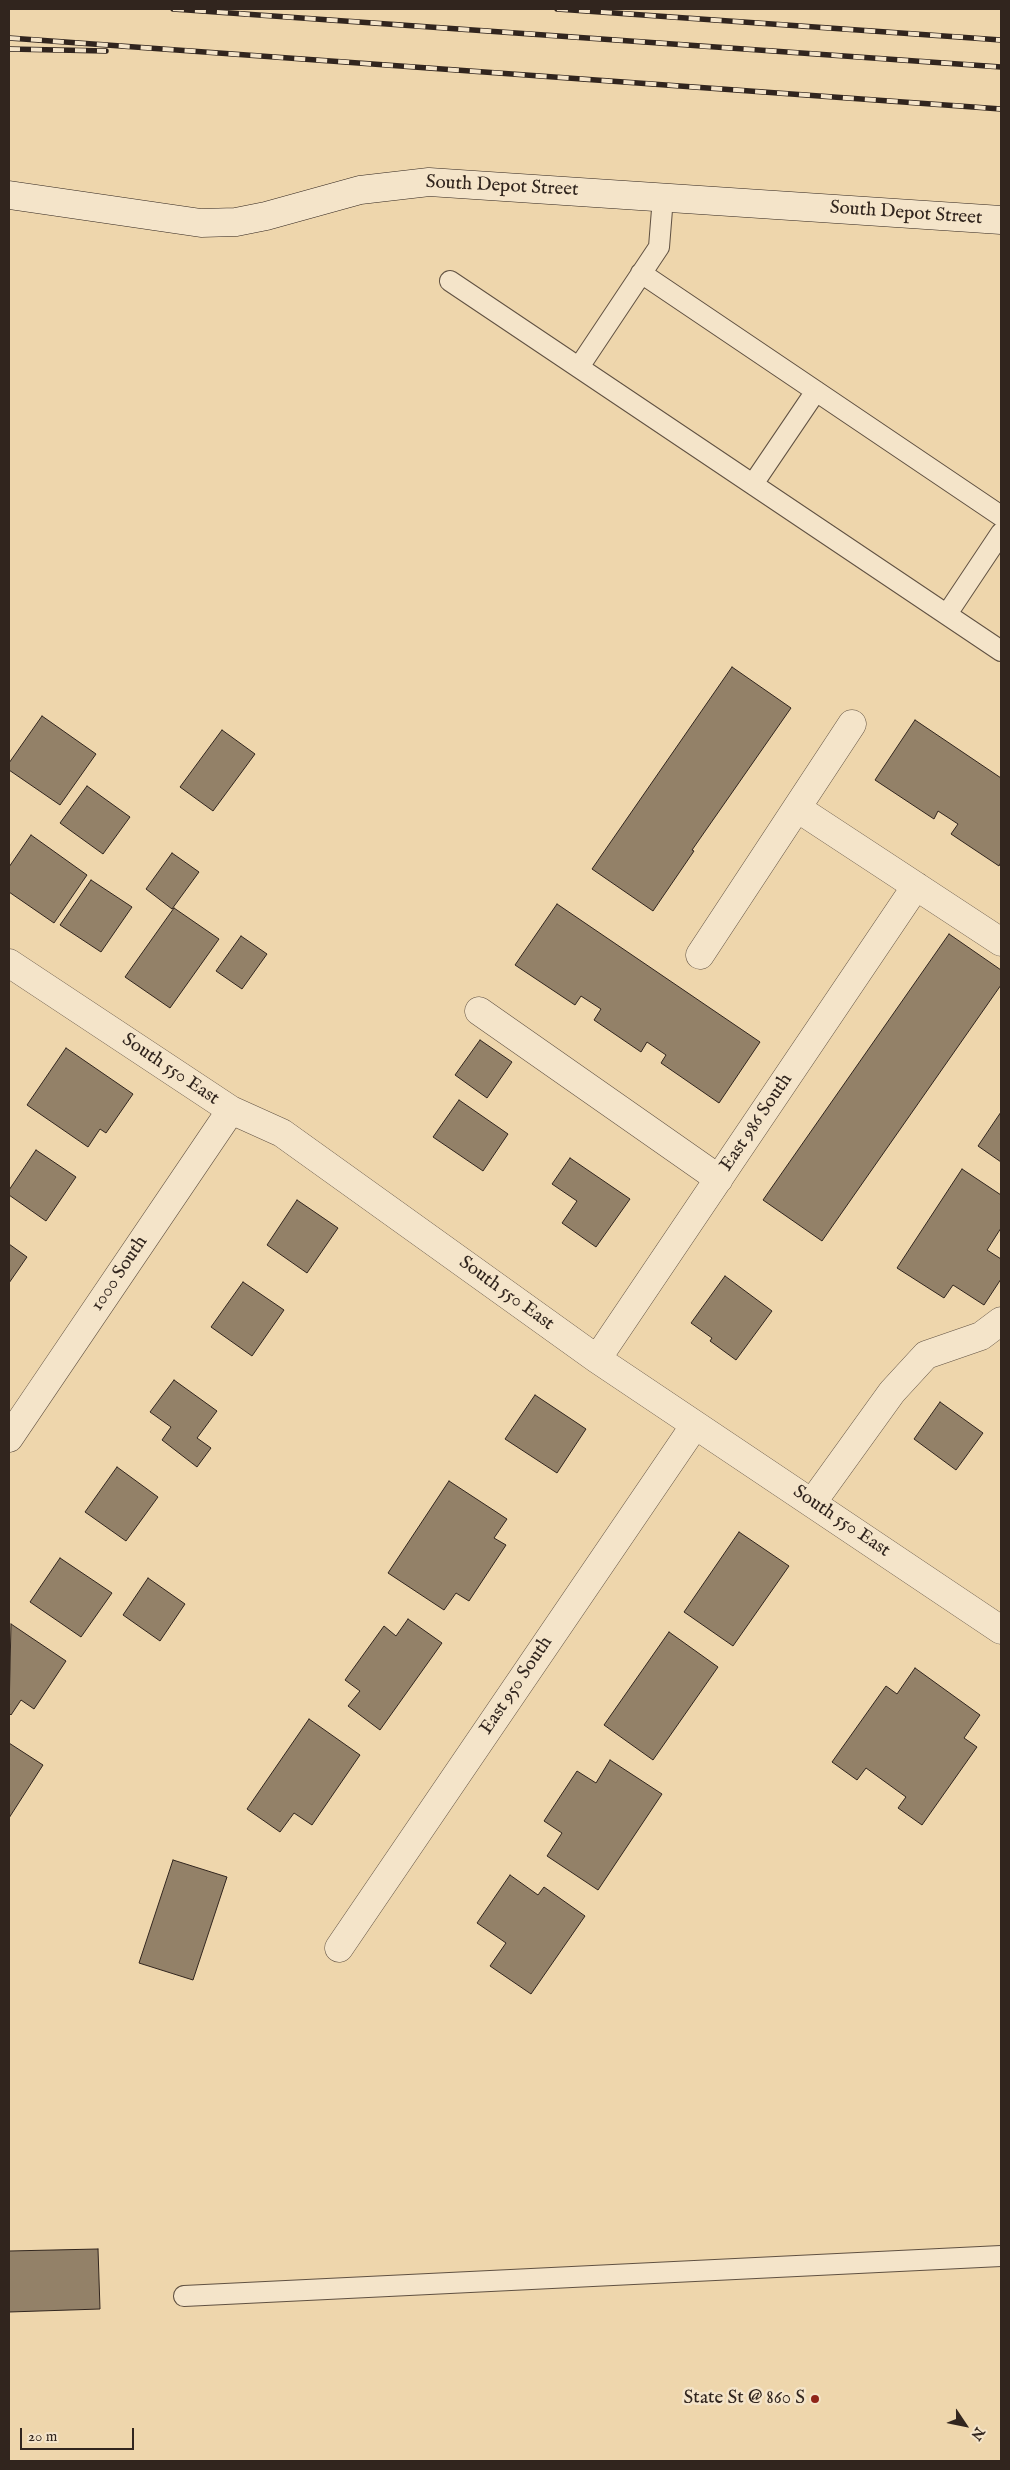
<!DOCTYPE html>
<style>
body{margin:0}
#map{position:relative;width:1010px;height:2470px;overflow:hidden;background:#eed6ac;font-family:"IM FELL English",serif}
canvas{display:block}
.frame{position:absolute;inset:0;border:10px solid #31251e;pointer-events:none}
.north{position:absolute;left:940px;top:2400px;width:50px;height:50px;-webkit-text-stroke:4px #f4e4c9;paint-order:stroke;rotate:124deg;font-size:14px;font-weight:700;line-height:20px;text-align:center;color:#31251e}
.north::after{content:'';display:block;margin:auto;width:18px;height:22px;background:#31251e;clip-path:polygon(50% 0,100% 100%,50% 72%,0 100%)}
.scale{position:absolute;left:20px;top:2428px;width:114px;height:22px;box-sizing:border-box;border:2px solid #31251e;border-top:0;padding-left:6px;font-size:15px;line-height:18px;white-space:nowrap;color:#31251e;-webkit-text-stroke:4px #f4e4c9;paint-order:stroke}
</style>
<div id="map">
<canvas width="1010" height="2470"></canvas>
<div class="frame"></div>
<div class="north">N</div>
<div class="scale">20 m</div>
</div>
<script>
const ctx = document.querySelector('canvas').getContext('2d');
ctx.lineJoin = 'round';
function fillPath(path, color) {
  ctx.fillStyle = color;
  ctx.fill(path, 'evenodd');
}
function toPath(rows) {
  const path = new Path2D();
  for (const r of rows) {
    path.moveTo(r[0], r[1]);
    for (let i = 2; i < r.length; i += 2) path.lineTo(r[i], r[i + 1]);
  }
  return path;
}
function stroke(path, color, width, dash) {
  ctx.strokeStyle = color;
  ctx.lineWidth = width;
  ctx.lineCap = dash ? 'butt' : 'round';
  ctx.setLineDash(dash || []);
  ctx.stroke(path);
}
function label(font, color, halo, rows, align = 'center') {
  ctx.font = font + ' "IM FELL English",serif';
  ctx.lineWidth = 5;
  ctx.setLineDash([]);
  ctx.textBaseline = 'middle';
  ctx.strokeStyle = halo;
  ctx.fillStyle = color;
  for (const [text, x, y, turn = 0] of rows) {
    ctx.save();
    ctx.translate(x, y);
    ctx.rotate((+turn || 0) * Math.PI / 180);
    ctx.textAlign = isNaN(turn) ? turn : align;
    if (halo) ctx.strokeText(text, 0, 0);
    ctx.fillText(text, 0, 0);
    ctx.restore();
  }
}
const building = toPath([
 [732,667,791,708,692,850,694,851,653,911,592,869,732,667],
 [42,716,96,754,60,805,9,770,9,763,42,716],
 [915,720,1001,778,1001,862,999,866,951,834,958,824,938,811,934,819,875,780,915,720],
 [222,730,255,754,213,811,180,787,222,730],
 [87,786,130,817,103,854,60,823,87,786],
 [31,835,87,875,54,923,9,892,9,867,31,835],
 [172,853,199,872,172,909,146,889,172,853],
 [91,880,132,907,101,952,60,925,91,880],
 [557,904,760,1042,719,1103,661,1063,666,1055,647,1042,641,1052,594,1020,601,1009,581,996,575,1005,515,965,557,904],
 [174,908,219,939,170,1008,125,977,174,908],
 [949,934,1001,970,1001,985,822,1241,763,1200,949,934],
 [241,936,267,954,242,989,216,971,241,936],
 [480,1040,512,1062,487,1098,455,1075,480,1040],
 [66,1048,133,1094,106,1133,100,1129,88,1147,27,1105,66,1048],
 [459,1100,508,1134,483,1171,433,1137,459,1100],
 [1001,1112,1001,1162,978,1146,1001,1112],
 [36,1150,76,1177,46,1221,9,1195,9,1190,36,1150],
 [570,1158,630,1199,596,1247,562,1223,577,1201,552,1184,570,1158],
 [962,1169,1001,1195,1001,1228,987,1250,1001,1259,1001,1279,984,1305,953,1285,944,1298,897,1268,962,1169],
 [297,1200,338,1228,307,1273,267,1245,297,1200],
 [9,1244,27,1257,9,1283,9,1244],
 [725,1276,772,1311,736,1360,710,1341,712,1338,691,1323,725,1276],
 [243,1282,284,1310,252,1356,211,1327,243,1282],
 [174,1380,217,1411,197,1438,211,1448,197,1467,162,1440,171,1427,150,1412,174,1380],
 [535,1395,586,1429,557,1473,505,1439,535,1395],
 [940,1402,983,1433,956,1470,914,1439,940,1402],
 [117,1467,158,1497,126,1541,85,1512,117,1467],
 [449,1481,507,1519,494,1538,506,1545,469,1601,456,1593,444,1610,388,1573,449,1481],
 [739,1532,789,1566,733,1646,684,1612,739,1532],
 [60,1558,112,1593,81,1637,30,1602,60,1558],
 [148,1578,185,1604,160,1641,123,1615,148,1578],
 [408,1619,442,1643,380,1730,348,1706,360,1691,345,1680,384,1626,396,1636,408,1619],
 [11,1624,66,1661,34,1709,21,1700,11,1715,9,1713,11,1624],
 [669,1632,718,1667,653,1760,604,1725,669,1632],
 [915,1668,980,1715,964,1738,977,1747,922,1825,898,1808,906,1797,866,1768,857,1780,832,1762,886,1686,897,1694,915,1668],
 [309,1719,360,1755,312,1825,294,1813,280,1832,247,1809,309,1719],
 [9,1743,43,1765,9,1818,9,1743],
 [610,1760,662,1794,598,1890,547,1856,562,1833,544,1821,577,1771,596,1783,610,1760],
 [173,1860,227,1877,193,1980,139,1963,173,1860],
 [510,1875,538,1895,544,1887,585,1916,531,1994,490,1966,506,1943,477,1923,510,1875],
 [98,2249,100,2309,9,2312,9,2251,98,2249]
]);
fillPath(building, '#938168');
stroke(building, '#31251e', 1);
const lane = toPath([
 [641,273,1001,516],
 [450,281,1001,651],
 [579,367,659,247,663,197],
 [753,484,816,391],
 [947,614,1001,533],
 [184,2296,1001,2256]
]);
const street = toPath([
 [797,808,1001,942],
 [700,955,852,724],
 [9,963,231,1110,282,1133,597,1359,1001,1630],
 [479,1011,719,1179],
 [597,1359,916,886],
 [9,1438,231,1110],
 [812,1503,892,1392,926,1355,981,1336,1001,1321],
 [339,1948,695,1425]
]);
const secondary = toPath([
 [9,195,201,223,236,222,266,216,360,190,429,182,1001,220]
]);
stroke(lane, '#605142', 22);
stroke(street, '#605142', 29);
stroke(secondary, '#31251e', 29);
stroke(lane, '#f4e4c9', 20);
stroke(street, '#f4e4c9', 28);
stroke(secondary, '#f4e4c9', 28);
const rail = toPath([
 [173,9,1001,67],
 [557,9,1001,40],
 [9,38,1001,109],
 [9,49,106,51]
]);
stroke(rail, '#31251e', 5.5);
stroke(rail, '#f4e4c9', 4, [11]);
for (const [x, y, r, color] of [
 [815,2399,5,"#8f2418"]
]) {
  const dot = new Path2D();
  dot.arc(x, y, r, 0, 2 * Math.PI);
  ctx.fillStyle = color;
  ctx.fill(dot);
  stroke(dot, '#f4e4c9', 2);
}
label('19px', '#31251e', '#f4e4c9', [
 ["South Depot Street",502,187,3],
 ["South Depot Street",906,214,4],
 ["South 550 East",170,1070,34],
 ["East 986 South",757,1123,-56],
 ["1000 South",120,1274,-56],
 ["South 550 East",506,1294,36],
 ["South 550 East",841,1522,34],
 ["East 950 South",517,1686,-56]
]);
label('19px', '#31251e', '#f4e4c9', [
 ["State St @ 860 S",805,2399]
], 'right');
</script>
